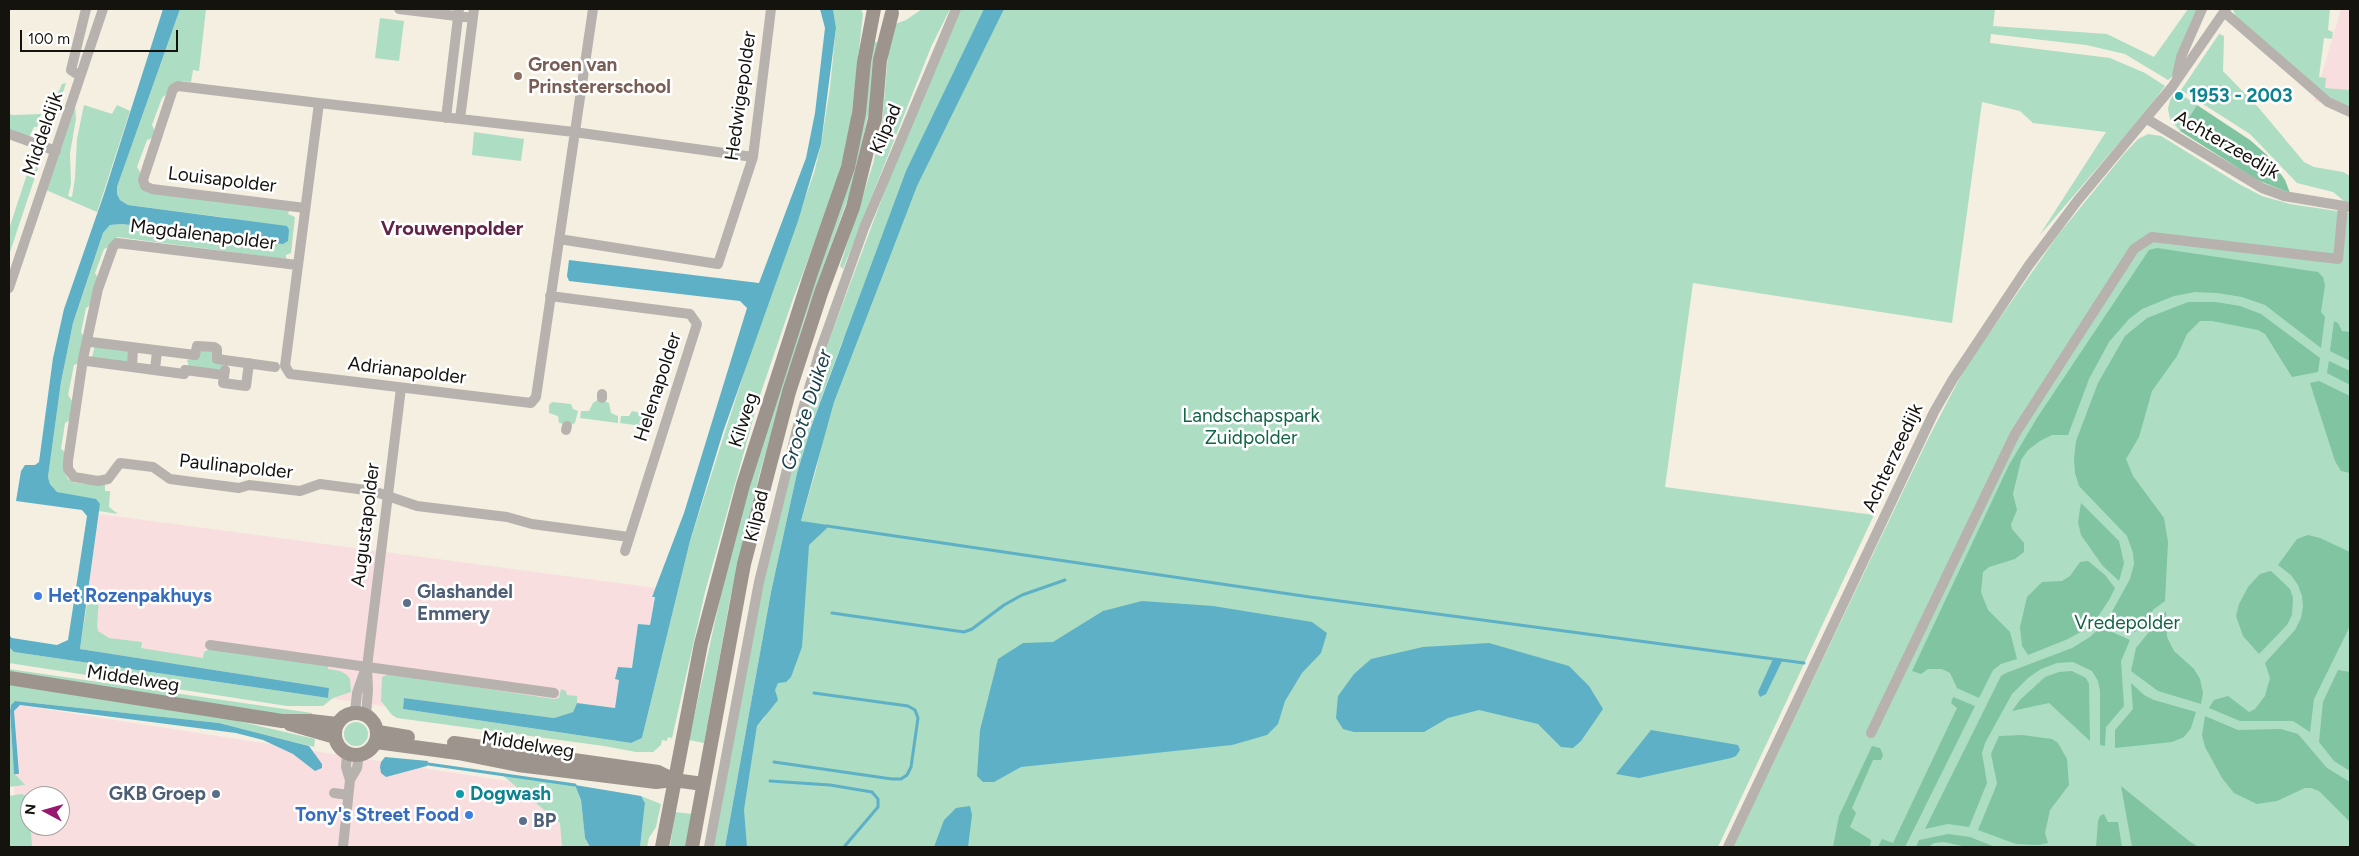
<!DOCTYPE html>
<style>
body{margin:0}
#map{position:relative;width:2359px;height:856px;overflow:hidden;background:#f4efe1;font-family:Figtree,sans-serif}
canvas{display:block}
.frame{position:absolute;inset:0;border:10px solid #15130e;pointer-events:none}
.north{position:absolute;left:20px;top:786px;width:50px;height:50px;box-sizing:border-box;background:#fff;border:1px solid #a1a19f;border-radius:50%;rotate:276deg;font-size:14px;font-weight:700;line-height:20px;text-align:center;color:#15130e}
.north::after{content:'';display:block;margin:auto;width:18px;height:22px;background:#99186f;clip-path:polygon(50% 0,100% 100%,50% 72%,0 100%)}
.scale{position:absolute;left:20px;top:30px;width:158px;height:22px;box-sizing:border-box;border:2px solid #15130e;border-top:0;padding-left:6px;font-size:15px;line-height:18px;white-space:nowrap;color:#15130e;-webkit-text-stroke:4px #fff;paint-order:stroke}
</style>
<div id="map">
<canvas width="2359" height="856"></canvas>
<div class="frame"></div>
<div class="north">N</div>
<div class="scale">100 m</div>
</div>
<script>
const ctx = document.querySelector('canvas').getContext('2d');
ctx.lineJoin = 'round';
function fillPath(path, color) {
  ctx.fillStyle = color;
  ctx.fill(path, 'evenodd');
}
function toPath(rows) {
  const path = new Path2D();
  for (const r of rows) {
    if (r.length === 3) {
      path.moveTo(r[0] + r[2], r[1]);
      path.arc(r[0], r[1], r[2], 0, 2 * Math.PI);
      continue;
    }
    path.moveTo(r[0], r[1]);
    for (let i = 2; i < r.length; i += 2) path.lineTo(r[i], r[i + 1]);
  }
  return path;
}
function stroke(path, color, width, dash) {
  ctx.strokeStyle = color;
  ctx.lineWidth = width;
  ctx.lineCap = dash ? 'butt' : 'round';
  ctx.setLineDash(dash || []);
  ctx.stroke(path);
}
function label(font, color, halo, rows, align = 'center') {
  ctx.font = font + ' Figtree,sans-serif';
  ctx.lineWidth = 5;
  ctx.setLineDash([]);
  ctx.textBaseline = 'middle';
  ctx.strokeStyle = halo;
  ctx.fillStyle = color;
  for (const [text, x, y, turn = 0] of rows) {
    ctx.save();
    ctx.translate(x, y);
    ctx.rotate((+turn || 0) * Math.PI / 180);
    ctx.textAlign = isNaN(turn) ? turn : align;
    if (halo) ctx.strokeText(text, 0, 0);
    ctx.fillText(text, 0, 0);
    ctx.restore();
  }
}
fillPath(toPath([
 [2341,9,2350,9,2350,107,2314,101],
 [99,514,656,588,652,596,655,597,650,625,638,624,632,669,618,667,619,680,615,708,577,703,403,709,328,698,181,666,80,649],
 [12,704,558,789,576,847,16,847],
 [30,796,60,796,60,826,30,826]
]), '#f9dedf');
fillPath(toPath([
 [180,9,206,9,199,71,193,70,191,82,181,81,162,98,152,125,155,131,152,138,147,140,137,167,140,172,139,183,289,211,288,214,295,217,291,253,286,255,286,259,117,237,109,247,104,249,95,273,98,278,92,304,86,308,81,332,84,337,79,363,74,365,68,395,72,401,70,420,65,423,61,449,66,453,64,471,68,479,75,483,105,485,105,491,110,491,109,507,118,514,99,511,100,504,57,492,50,484,48,477,61,382,73,323,103,233,110,225,122,224,286,243,229,218,128,205,120,200,117,194,117,187],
 [833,9,861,9,863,14,849,137,832,197,793,299,759,398,705,592,672,738,668,737,667,741,662,740,661,745,653,752,636,752,604,746,397,718,392,715,381,701,382,677,389,674,554,699,559,698,561,689,566,691,567,695,577,696,577,703,573,712,554,718,404,698,403,709,631,743,642,738,690,541,762,317,814,173,821,144,830,88,836,28],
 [922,9,950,9,931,47,843,269,840,266,873,164,882,124,888,55,895,24,906,20],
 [960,9,1995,9,1993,26,2107,34,2154,57,2188,9,2197,9,2172,77,2168,80,2125,54,2086,45,1991,34,1990,43,2110,58,2145,73,2165,86,2148,109,2039,236,2106,132,2033,123,2020,111,1982,102,1952,323,1693,283,1665,487,1874,515,1718,847,738,847,757,726,765,717,805,522,801,521,816,470,844,337,811,426,797,473,771,592,725,847,714,847,756,612,796,449,821,362,893,169],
 [2233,9,2330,9,2328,30,2333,32,2332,39,2324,38,2319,77,2326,78,2325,88,2350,90,2350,107,2331,98,2237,21],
 [380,18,404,21,399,61,375,58],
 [2219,34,2224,36,2223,71,2258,107,2304,162,2314,167,2343,172,2350,176,2350,202,2344,201,2333,192,2297,183,2250,134,2181,90],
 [873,41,878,43,870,106,853,184,805,318,759,476,730,599,704,743,689,740,738,517,813,282],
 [66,83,50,133,41,130,62,84],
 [2176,91,2197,105,2180,131,2170,119,2168,109,2170,100],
 [84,105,112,114,117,105,130,111,97,212,46,190,75,106,76,119,70,153,71,184,68,196,72,197,75,178,77,139],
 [9,114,13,115,41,114,37,127,34,127,29,137,9,130],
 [474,132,524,139,521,161,472,155],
 [2148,134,2161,136,2239,184,2262,196,2290,204,2350,213,2350,847,1733,847,1929,437,1965,368,2058,235,2124,154,2138,139],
 [32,159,40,162,9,255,9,229],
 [95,345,129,351,131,357,126,363,92,357],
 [210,349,224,365,222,369,218,372,189,367,187,360,195,358,198,352],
 [599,399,609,403,611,413,618,416,618,423,580,418,581,411,589,411,593,403],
 [552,402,571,404,573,409,578,411,575,423,570,425,559,423,558,416,549,413,549,405],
 [632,411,645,414,648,417,646,424,642,426,620,423,621,416,629,416],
 [88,598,99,599,97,625,98,631,109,638,142,642,141,648,203,658,204,652,212,648,328,666,328,669,340,671,347,675,350,679,351,692,333,698,323,706,287,706,9,663,9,647,14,652,328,698,329,688,80,649],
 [9,669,312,713,312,717,272,713,9,673],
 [9,684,225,718,315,739,314,747,219,723,15,701,11,705,10,711,14,773,25,785,9,787],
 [356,734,12],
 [501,774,575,785,581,800,585,838,590,847,562,847,560,823],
 [22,794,29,797,32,847,9,847,9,796],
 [641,796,661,804,656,827,649,838,647,847,640,847,645,803],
 [675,812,692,814,686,847,670,847]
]), '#adddc3');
fillPath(toPath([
 [2197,105,2250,140,2267,155,2285,180,2290,193,2257,180,2180,131],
 [2157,248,2318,272,2323,277,2325,285,2321,312,2325,317,2321,348,2265,305,2242,297,2217,293,2195,292,2174,296,2142,309,2129,319,2109,342,2089,379,2068,435,2052,435,2040,441,2028,450,2021,460,2013,494,2017,510,2011,524,2012,529,2024,543,2024,552,2015,559,1989,567,1983,572,1981,592,1984,600,1988,610,2010,632,2017,659,2001,664,1993,670,1979,698,1957,688,1950,673,1942,669,1928,669,1921,674,1912,671,2009,465,2037,418,2149,250],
 [2188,302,2216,302,2240,306,2261,314,2320,358,2318,372,2292,377,2265,334,2258,330,2212,321,2200,321,2187,334,2177,356,2152,391,2139,437,2126,459,2133,476,2164,518,2168,542,2165,601,2154,609,2135,632,2108,619,2130,579,2134,564,2133,553,2127,536,2079,486,2075,473,2074,459,2076,441,2098,383,2125,336,2147,318],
 [2334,321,2338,323,2342,331,2350,332,2350,361,2330,351],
 [2329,361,2350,371,2350,385,2327,373],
 [2319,381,2350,396,2350,473,2341,471,2335,461,2310,383],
 [2081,503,2119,541,2124,563,2119,581,2102,565,2081,535,2078,522],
 [2308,535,2320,538,2350,552,2350,626,2314,699,2310,732,2293,721,2240,721,2209,708,2214,700,2228,696,2249,712,2255,709,2265,696,2270,678,2265,663,2295,630,2301,618,2303,607,2302,596,2298,585,2291,575,2278,565,2297,539],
 [2088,561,2105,575,2115,588,2109,600,2097,618,2084,630,2068,639,2028,655,2022,646,2020,627,2027,597,2042,582,2062,581,2070,576,2080,562],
 [2271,571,2290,589,2293,598,2292,615,2287,625,2259,654,2243,636,2236,616,2239,604,2248,587,2260,574],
 [2166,611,2167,637,2174,651,2194,669,2200,679,2203,693,2201,704,2158,691,2131,671,2136,648],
 [2101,627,2130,640,2121,661,2124,706,2106,727,2105,746,2100,745,2100,691,2098,681,2092,671,2073,662,2057,663,2041,669,2028,678,2012,694,1985,743,1982,753,1987,783,1969,827,1948,824,1925,829,2001,676,2006,673,2072,648,2090,637],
 [2338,670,2350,672,2350,771,2334,761,2319,742,2323,702],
 [2072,671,2086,678,2089,684,2090,741,2049,703,2012,711,2020,700,2045,677,2059,672],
 [2131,683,2144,695,2154,700,2196,712,2191,728,2184,737,2172,742,2115,748,2115,730,2133,709],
 [1953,697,1975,706,1905,847,1878,847,1882,839,1893,843,1957,708,1951,703],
 [2205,716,2238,730,2281,729,2298,734,2327,768,2350,782,2350,822,2319,791,2311,788,2305,788,2277,801,2257,804,2234,793,2222,778,2205,747,2202,735],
 [2022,735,2052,739,2058,743,2067,759,2069,785,2050,810,2045,833,2048,843,2038,845,2016,844,1978,830,1995,789,1997,783,1991,754,1994,747,1999,736],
 [1872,746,1880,748,1883,755,1881,760,1873,760,1852,808,1856,813,1850,827,1871,840,1870,847,1833,847,1839,816],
 [2121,786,2189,841,2198,847,2132,847],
 [2104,814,2108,822,2118,822,2122,847,2096,847,2098,821,2100,816],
 [1948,834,1970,837,1995,847,1967,847,1944,842,1934,843,1928,847,1916,847,1919,840]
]), '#80c4a2');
fillPath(toPath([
 [163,9,180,9,117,187,117,194,120,200,128,205,287,226,289,230,288,241,283,244,122,224,110,225,103,233,73,323,61,382,48,477,50,484,57,492,96,499,100,504,80,649,329,688,328,698,14,652,9,647,9,635,12,638,57,645,68,640,87,516,82,510,16,501,21,471,25,465,35,465,39,462,53,358,64,309,104,194],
 [820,9,833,9,836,28,821,144,798,221,723,432,690,541,642,738,631,743,403,709,404,698,554,718,573,712,577,703,615,708,619,680,615,679,618,667,632,668,638,624,650,625,655,597,652,597,684,513,747,308,740,301,569,281,567,276,569,260,759,283,806,158,815,113,825,28],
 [984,9,1004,9,917,186,834,402,801,521,828,525,826,529,809,545,802,647,791,677,786,682,778,683,775,690,778,700,757,726,744,810,747,847,725,847,771,592,797,473,811,427,906,171],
 [1142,601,1213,606,1312,622,1327,633,1321,653,1302,673,1285,701,1278,724,1267,735,1232,745,1021,767,994,782,983,782,977,776,980,730,998,659,1023,643,1053,642,1103,611],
 [1489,643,1569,666,1589,686,1603,709,1581,741,1573,748,1561,747,1538,724,1479,710,1448,718,1424,732,1354,732,1343,729,1336,718,1338,696,1354,674,1371,659,1423,647],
 [1773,659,1782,661,1766,694,1760,697,1758,692],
 [15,701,219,723,309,746,322,764,322,768,315,771,293,754,263,740,236,733,20,705,14,711,19,774,14,774,10,711,11,705],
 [1651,730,1738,745,1740,750,1736,756,1731,758,1639,778,1616,774],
 [385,757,428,761,427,766,386,777,381,773,380,767,381,762],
 [575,785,641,796,645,803,640,847,590,847,585,838,581,800],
 [970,806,972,815,968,847,934,847,944,820,956,808]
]), '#5eb0c6');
stroke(toPath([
 [827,526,1310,597,1804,663],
 [832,613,964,632,972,629,1004,605,1022,595,1065,580],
 [774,762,892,779,901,779,907,775,911,767,918,718,915,710,908,706,814,693],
 [428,764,575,785],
 [770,781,830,785,872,792,878,799,878,807,844,847]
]), '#5eb0c6', 3);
stroke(toPath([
 [399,9,473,18],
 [474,9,460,119,319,103,285,366,290,374,531,403,536,397,593,9],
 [2224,12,2328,102,2350,112],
 [80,76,71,70,86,9],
 [2177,76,2181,57,2202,9],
 [446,118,459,9],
 [460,119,574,132,753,157],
 [2147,119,2262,188,2284,196,2350,207],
 [9,134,56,151],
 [305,208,152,189,145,186,143,180,173,89,178,86,319,103],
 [559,239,718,264,753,157,771,9],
 [297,265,117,243,113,247,98,289,83,359,68,461,68,469,74,477,98,481,108,479,120,463,153,467,170,479,239,488,249,485,300,491,320,484,373,491,417,506,507,517,532,524,629,537],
 [9,288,103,9],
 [550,296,690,314,697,324,625,551],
 [91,342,195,355,197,346,214,347,217,349,217,359,275,367],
 [87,361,184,374,185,370,224,375],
 [132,367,133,348],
 [155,370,157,351],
 [225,370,223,383,246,386,249,363],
 [602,398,602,394],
 [566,430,567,426],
 [210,645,554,693],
 [355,712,357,693,365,670],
 [366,715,368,690,367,667,401,388],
 [1871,733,2015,434,2134,249,2152,237,2338,259,2343,206],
 [347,753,346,767,350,780],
 [334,793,348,795],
 [343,847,350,780,357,768,359,755],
 [709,847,759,582,797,429,820,351,864,228,956,9],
 [1728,847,1934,412,1953,379,2029,265,2078,200,2172,87,2226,9]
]), '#b8b2ae', 10);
stroke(toPath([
 [9,678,282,721,311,721,337,724],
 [356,734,21],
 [290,724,335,737],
 [378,732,408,737],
 [376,742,458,753,518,765,656,782,674,780,703,784],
 [454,743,658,772,674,780],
 [662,847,701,644,743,485,810,276,848,167,859,113,864,62,874,9],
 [692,847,744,564,789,392,821,293,853,207,875,119,880,60,892,13]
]), '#9d948e', 14);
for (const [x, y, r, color] of [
 [518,76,5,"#8d6e63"],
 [2179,96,5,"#0f9aa8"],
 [38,596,5,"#3f7fe0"],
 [407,603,5,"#5c6f8a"],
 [216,794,5,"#5c6f8a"],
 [460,794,5,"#0f9aa8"],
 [469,815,5,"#3f7fe0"],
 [523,821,5,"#5c6f8a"]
]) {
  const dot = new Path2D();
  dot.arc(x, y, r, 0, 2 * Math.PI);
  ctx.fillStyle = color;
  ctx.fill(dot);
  stroke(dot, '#fff', 2);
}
label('bold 19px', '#785e54', '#fff', [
 ["Groen van",528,65],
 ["Prinstererschool",528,87]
], 'left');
label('19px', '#15130e', '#fff', [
 ["Hedwigepolder",741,96,-82],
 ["Kilpad",886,129,-67],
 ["Middeldijk",43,134,-71],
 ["Achterzeedijk",2227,145,30],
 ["Louisapolder",222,180,7],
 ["Magdalenapolder",203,235,7],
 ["Adrianapolder",407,371,7],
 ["Helenapolder",658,387,-72],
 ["Kilweg",744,420,-72],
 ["Achterzeedijk",1893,458,-65],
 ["Paulinapolder",236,467,6],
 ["Kilpad",757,516,-77],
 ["Augustapolder",366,525,-83],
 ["Middelweg",133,679,9],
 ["Middelweg",528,745,9]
]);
label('bold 19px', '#0d838f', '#fff', [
 ["1953 - 2003",2189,96],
 ["Dogwash",470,794]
], 'left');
label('19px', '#136645', '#fff', [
 ["Landschapspark",1251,416],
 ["Zuidpolder",1251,438],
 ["Vredepolder",2127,623]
]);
label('bold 19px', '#4e5e75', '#fff', [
 ["Glashandel",417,592],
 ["Emmery",417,614],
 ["GKB Groep",206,794,"right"],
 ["BP",533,821]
], 'left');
label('bold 19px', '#366cbe', '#fff', [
 ["Het Rozenpakhuys",48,596],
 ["Tony's Street Food",459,815,"right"]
], 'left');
label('bold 20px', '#612449', '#fff', [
 ["Vrouwenpolder",452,229]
]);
label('italic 20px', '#1b414b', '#fff', [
 ["Groote Duiker",807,410,-72]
]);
</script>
